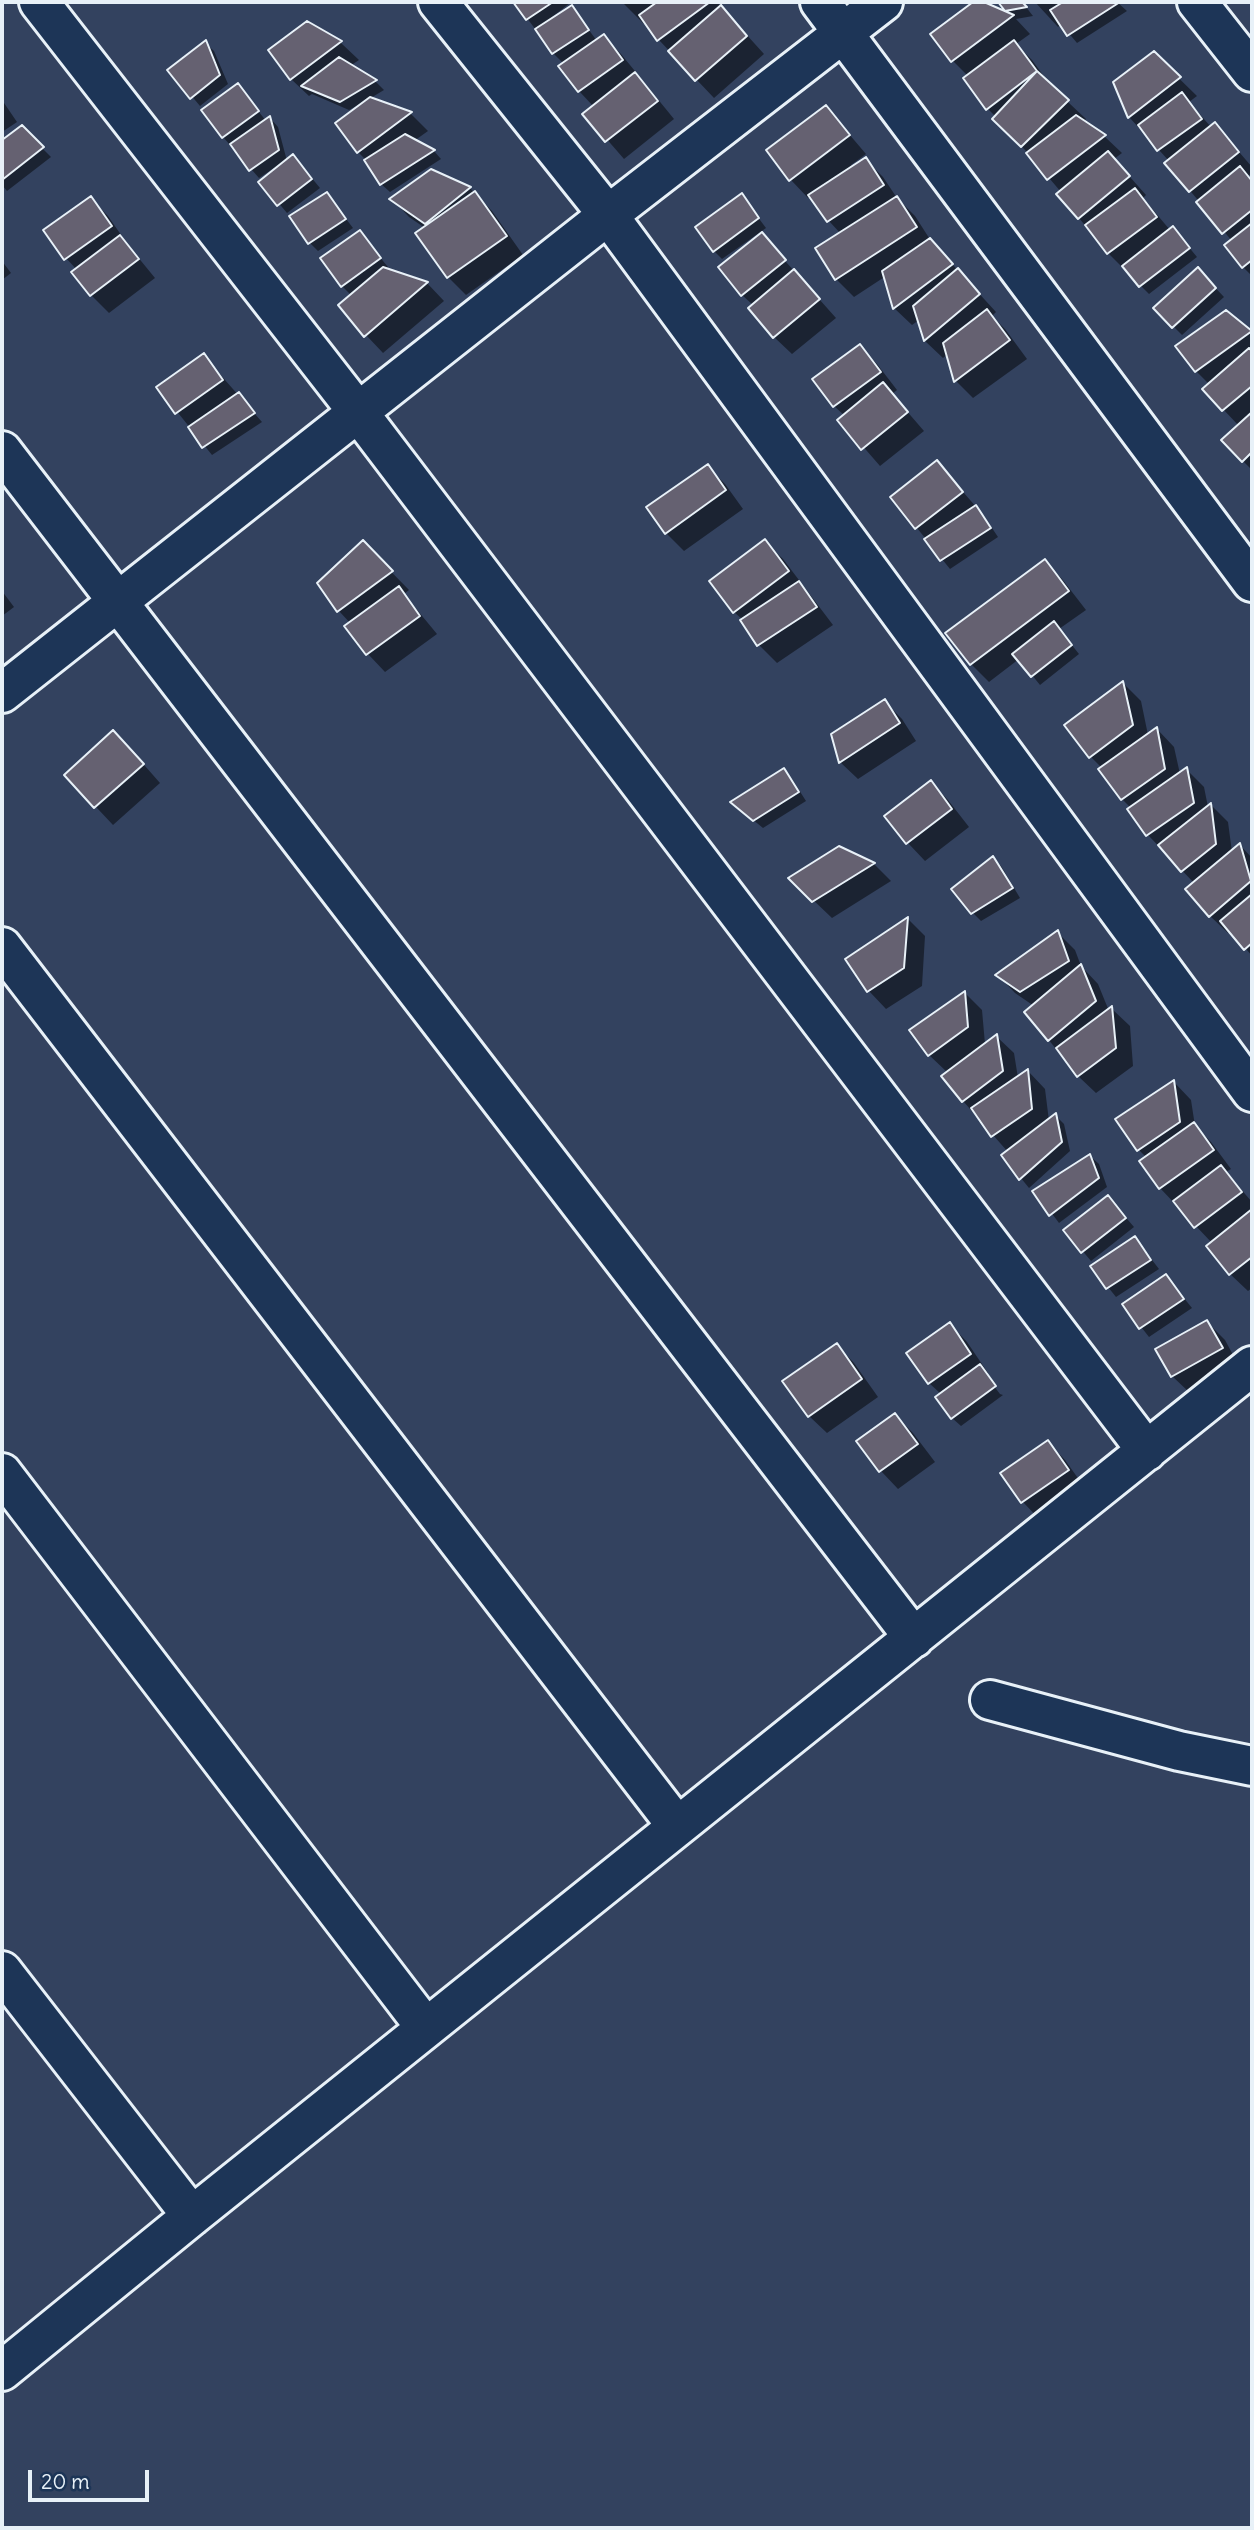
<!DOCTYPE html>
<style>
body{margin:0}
#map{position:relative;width:1254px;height:2530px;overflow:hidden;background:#33425f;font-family:Delius,sans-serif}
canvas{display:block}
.frame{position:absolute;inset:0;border:4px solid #e8f1f8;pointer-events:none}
.scale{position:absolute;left:28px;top:2470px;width:121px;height:32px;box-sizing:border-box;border:4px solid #e8f1f8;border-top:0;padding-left:9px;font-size:21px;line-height:24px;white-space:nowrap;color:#e8f1f8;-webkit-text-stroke:5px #1d3557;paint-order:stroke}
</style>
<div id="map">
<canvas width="1254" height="2530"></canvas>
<div class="frame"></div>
<div class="scale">20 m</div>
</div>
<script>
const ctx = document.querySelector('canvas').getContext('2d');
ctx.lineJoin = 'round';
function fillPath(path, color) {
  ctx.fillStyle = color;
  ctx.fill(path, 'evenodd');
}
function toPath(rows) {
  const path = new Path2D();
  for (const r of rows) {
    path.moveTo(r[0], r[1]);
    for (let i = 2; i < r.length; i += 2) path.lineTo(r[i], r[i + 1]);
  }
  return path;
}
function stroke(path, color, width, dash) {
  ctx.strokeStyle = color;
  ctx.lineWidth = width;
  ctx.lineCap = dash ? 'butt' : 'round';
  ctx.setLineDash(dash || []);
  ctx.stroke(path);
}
fillPath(toPath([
 [515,2,569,2,570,3,552,17,553,19,572,7,597,41,603,36,621,54,674,119,624,159,585,114,594,107,579,91,561,67,564,64,553,53],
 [622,2,717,2,764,54,714,98,659,40,646,23,644,24],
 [976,2,1011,16,1000,2,1022,2,1033,16,1016,19,1030,34,1016,44,1032,60,1051,86,1086,119,1083,122,1104,136,1122,153,1114,159,1146,195,1143,198,1170,230,1173,228,1197,257,1149,294,1108,253,1059,194,1061,192,1027,152,995,119,996,117,988,109,968,76,952,60,932,34],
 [1035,2,1117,2,1127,11,1077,43,1061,24,1058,27],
 [307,23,341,43,359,60,350,66,376,82,384,90,369,99,411,114,428,131,414,141,434,151,441,159,390,192,381,184,367,161,358,152,360,104,349,110,312,94,309,96,291,79],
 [205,43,214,51,228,84,200,106,170,70],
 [1154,54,1197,96,1189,102,1211,127,1215,124,1252,167,1252,173,1248,176,1252,180,1252,276,1243,267,1232,241,1167,163,1169,161,1129,117,1115,82],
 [238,85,266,121,270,118,278,127,287,161,301,165,320,188,287,213,261,182,275,170,274,168,259,178,223,137,204,110],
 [2,100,17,122,2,132],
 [826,107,866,154,851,165,853,167,865,159,883,177,897,198,915,216,931,241,996,312,992,316,1005,329,1027,359,973,398,956,381,948,354,943,358,925,341,919,320,912,325,894,308,886,276,854,297,836,279,841,234,829,221,811,196,808,198,791,180,768,151],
 [22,128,51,157,7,191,2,185,2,142],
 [432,171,470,188,492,211,523,255,466,295,448,277,425,228,409,217,392,199],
 [327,194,353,228,318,251,309,242],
 [742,196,766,228,722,259,714,251],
 [90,198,108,216,128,245,155,278,109,313,91,295,74,272,77,270,66,258],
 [359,232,388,267,385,270,427,283,444,301,383,353,366,335,352,296,342,286],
 [762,235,836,318,792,354,774,337,753,305,742,295],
 [2,261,11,273,2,280],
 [1206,278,1224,297,1182,335,1155,308],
 [1226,312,1252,334,1252,470,1243,461,1239,426,1204,389,1209,384,1196,371],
 [859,346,877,364,897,390,892,394,924,431,880,466,840,420,845,416,834,406],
 [203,355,262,422,212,455,158,388],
 [937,462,984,516,998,537,950,569,892,497],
 [707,466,725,484,743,509,684,551,666,533],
 [765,542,783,559,833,625,777,663,759,645,743,620,734,612],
 [363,543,409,590,404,594,437,634,385,672,368,654,347,627,351,624,339,611,320,583],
 [1045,561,1062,579,1086,610,1059,629,1079,654,1040,685,1019,659,989,682,971,664],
 [2,591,14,607,2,616],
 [1123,683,1141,701,1148,735,1157,729,1174,747,1180,774,1186,769,1204,787,1208,807,1211,805,1228,822,1232,852,1240,845,1252,858,1252,956,1231,931,1228,933,1210,916,1195,884,1148,835,1129,809,1131,808,1122,799,1102,768,1091,757],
 [884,701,902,719,916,741,858,779,840,762],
 [131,750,160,783,113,825,66,775],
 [783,770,792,779,806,801,763,828,741,810],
 [931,782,948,800,969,827,925,861,908,843,887,816],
 [839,848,874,864,891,881,832,918,791,879],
 [992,858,1001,866,1020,898,981,921,973,913],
 [908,919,925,936,922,986,886,1009,869,991,847,959],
 [1057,932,1075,950,1081,966,1098,984,1109,1011,1112,1009,1130,1026,1133,1066,1096,1093,1078,1076,1026,1012,1034,1006,1015,993,998,975],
 [965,993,982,1010,985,1044,996,1036,1014,1053,1018,1078,1028,1071,1045,1089,1049,1121,1056,1116,1064,1124,1070,1151,1029,1188,1003,1156,1008,1152,963,1101,948,1073,929,1055],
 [1174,1082,1191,1100,1195,1126,1211,1142,1231,1169,1226,1172,1252,1202,1252,1288,1248,1291,1230,1274,1212,1243,1160,1188,1147,1158,1138,1149],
 [1090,1156,1099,1164,1107,1187,1059,1223,1035,1191],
 [1116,1206,1134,1227,1091,1261,1065,1230],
 [1135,1238,1159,1269,1116,1297,1092,1267],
 [1166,1276,1192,1308,1149,1337,1124,1305],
 [1207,1322,1225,1340,1239,1366,1190,1393,1172,1376],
 [950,1324,967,1342,988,1373,984,1373,1000,1394,1003,1395,961,1426,952,1418,941,1394,929,1383],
 [837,1345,854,1363,878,1397,827,1433,809,1416],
 [895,1415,913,1433,935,1462,898,1489,881,1471,858,1441],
 [1048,1442,1065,1460,1085,1488,1040,1520,1023,1502,1002,1474]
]), '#0007');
const building = toPath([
 [513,2,553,2,526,20,513,2],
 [657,2,710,2,657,41,639,15,657,2],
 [973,2,984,2,1014,15,951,62,930,34,973,2],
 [998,2,1022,2,1027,7,1005,11,998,2],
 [1063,2,1120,2,1067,36,1050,10,1063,2],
 [572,5,589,30,552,54,535,29,572,5],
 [721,5,747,36,695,81,668,51,721,5],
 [307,21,342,41,290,80,268,50,307,21],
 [604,34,623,60,578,92,558,66,604,34],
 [206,40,220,75,190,99,167,70,206,40],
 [1014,40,1037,71,986,110,963,78,1014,40],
 [1154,51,1181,77,1128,118,1113,82,1154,51],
 [339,57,377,80,340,102,301,86,339,57],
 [1037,71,1069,100,1021,147,992,119,1037,71],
 [635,72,658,101,605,142,582,114,635,72],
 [238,83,259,111,222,138,201,110,238,83],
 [1182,92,1202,119,1157,151,1138,125,1182,92],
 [370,97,412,112,357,153,335,123,370,97],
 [826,105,850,135,789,181,766,150,826,105],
 [1076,115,1106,135,1047,180,1026,153,1076,115],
 [270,116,279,150,249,171,230,144,270,116],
 [1215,122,1239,152,1189,192,1164,163,1215,122],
 [22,125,44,147,2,180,2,140,22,125],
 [405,134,435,150,380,185,364,160,405,134],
 [1108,151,1130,176,1078,219,1056,194,1108,151],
 [293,154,312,179,277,206,258,182,293,154],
 [866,157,884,185,827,222,808,195,866,157],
 [1240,166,1252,181,1252,210,1222,234,1196,202,1240,166],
 [431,169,471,187,425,224,389,199,431,169],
 [1135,188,1157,217,1107,254,1085,225,1135,188],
 [475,191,507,236,447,278,415,233,475,191],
 [327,192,346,219,308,244,289,216,327,192],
 [742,193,759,218,713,252,695,227,742,193],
 [91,196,112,226,64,260,43,230,91,196],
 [897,196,917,227,835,280,815,248,897,196],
 [1252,223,1252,260,1242,268,1224,245,1252,223],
 [1173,226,1190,248,1139,287,1122,266,1173,226],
 [360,230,381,258,341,287,320,258,360,230],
 [762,232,786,260,741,296,718,267,762,232],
 [120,235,139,259,90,296,71,272,120,235],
 [930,238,953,264,893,309,882,271,930,238],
 [383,267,428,282,364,337,338,305,383,267],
 [1198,267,1216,288,1172,328,1153,308,1198,267],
 [958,268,980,294,924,341,913,306,958,268],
 [794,269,820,299,773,338,748,308,794,269],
 [987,309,1010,340,954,382,943,343,987,309],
 [1226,310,1252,331,1195,372,1175,346,1226,310],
 [860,344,881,372,833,407,812,379,860,344],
 [1249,348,1252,351,1252,386,1222,411,1202,389,1249,348],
 [204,353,223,380,175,414,156,387,204,353],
 [883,382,908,412,861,450,837,420,883,382],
 [239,392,255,413,202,448,188,427,239,392],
 [1252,412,1252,452,1242,462,1221,440,1252,412],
 [937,460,963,492,915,529,890,497,937,460],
 [708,464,726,490,665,534,646,507,708,464],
 [976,505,991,528,940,561,924,539,976,505],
 [765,539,789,571,733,613,709,581,765,539],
 [363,540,393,571,337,612,317,583,363,540],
 [1045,559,1069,591,970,665,945,633,1045,559],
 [799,581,817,607,757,646,740,620,799,581],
 [399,586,420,616,366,655,344,626,399,586],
 [1054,621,1072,645,1031,677,1012,654,1054,621],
 [1123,681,1133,725,1089,758,1064,725,1123,681],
 [885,699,900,723,839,763,831,734,885,699],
 [1157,727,1165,769,1121,800,1098,769,1157,727],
 [113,730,144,764,94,808,64,775,113,730],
 [1187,767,1194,803,1146,836,1127,809,1187,767],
 [784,768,799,792,753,821,730,802,784,768],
 [931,780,952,809,906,844,884,816,931,780],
 [1211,803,1216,844,1181,872,1158,845,1211,803],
 [1240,843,1251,881,1209,917,1185,889,1240,843],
 [839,846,875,863,812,902,788,878,839,846],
 [993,856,1013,888,971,914,951,889,993,856],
 [1252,894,1252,943,1244,950,1220,921,1252,894],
 [908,917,904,968,867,992,845,959,908,917],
 [1058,930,1069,961,1020,992,995,975,1058,930],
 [1081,964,1096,1001,1048,1041,1024,1012,1081,964],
 [965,991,968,1027,928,1056,909,1030,965,991],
 [1112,1006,1116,1048,1077,1077,1056,1048,1112,1006],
 [997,1034,1003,1071,962,1102,941,1076,997,1034],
 [1028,1069,1032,1109,991,1137,971,1108,1028,1069],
 [1174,1080,1180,1122,1137,1151,1115,1119,1174,1080],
 [1056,1113,1062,1142,1019,1180,1001,1155,1056,1113],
 [1194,1122,1214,1150,1159,1189,1139,1161,1194,1122],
 [1090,1154,1099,1178,1049,1216,1032,1191,1090,1154],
 [1221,1165,1242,1192,1194,1228,1173,1201,1221,1165],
 [1108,1195,1126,1218,1081,1253,1063,1230,1108,1195],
 [1252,1209,1252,1257,1229,1275,1206,1246,1252,1209],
 [1135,1236,1151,1260,1106,1289,1090,1266,1135,1236],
 [1166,1274,1184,1299,1139,1329,1122,1304,1166,1274],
 [1207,1320,1223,1348,1171,1377,1155,1349,1207,1320],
 [950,1322,971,1354,928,1384,906,1353,950,1322],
 [837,1343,862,1379,808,1417,782,1381,837,1343],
 [980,1364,996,1386,951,1419,935,1397,980,1364],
 [895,1413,918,1444,879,1472,856,1441,895,1413],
 [1048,1440,1069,1470,1021,1503,1000,1473,1048,1440]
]);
fillPath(building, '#656171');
stroke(building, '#e8f1f8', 2);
const minor = toPath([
 [39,2,358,412,1147,1451],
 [438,2,608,215,1252,1092],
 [820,2,1252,582],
 [1197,2,1252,72],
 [2,451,914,1638],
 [2,693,608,215,883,2],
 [2,947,677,1826],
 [2,1473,426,2028],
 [990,1700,1179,1751,1252,1766],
 [2,1971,192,2216],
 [2,2371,192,2216,1252,1366]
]);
stroke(minor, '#e8f1f8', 44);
stroke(minor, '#1d3557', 38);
</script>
